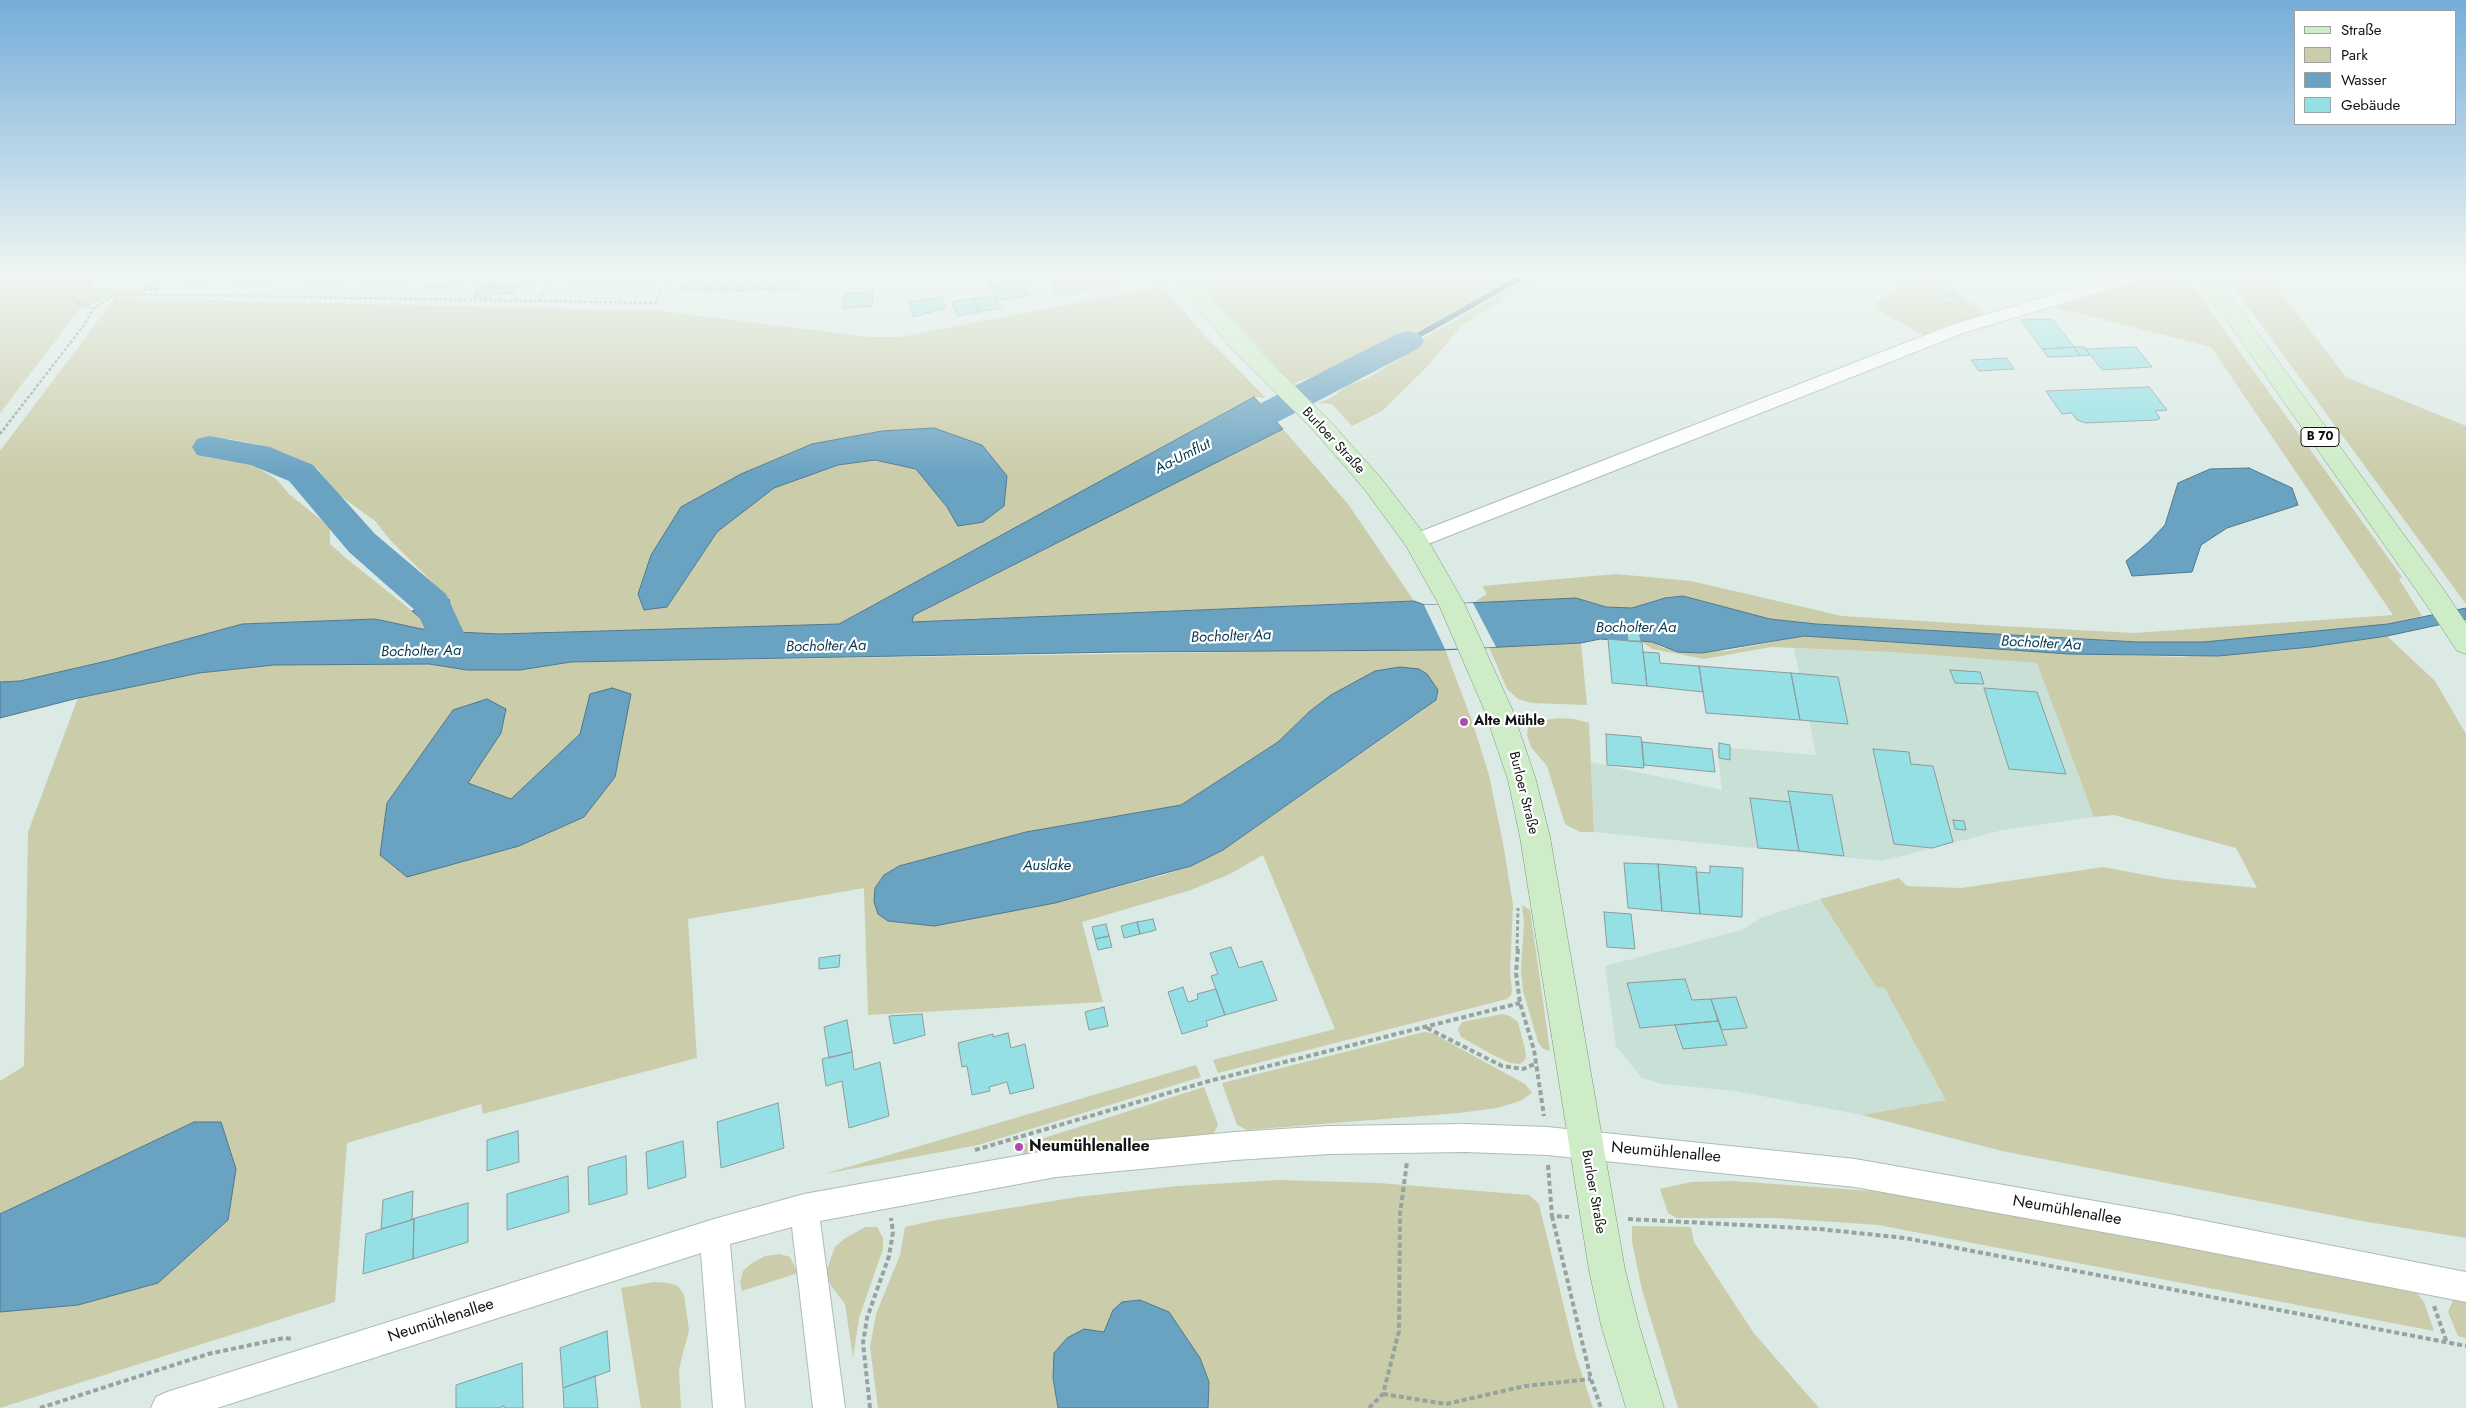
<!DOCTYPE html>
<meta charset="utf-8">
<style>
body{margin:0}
#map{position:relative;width:2466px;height:1408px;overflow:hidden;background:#dceae5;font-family:Jost,sans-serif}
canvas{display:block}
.legend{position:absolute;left:2294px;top:10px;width:162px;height:115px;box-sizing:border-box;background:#fff;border:1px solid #9fa1a1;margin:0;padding:6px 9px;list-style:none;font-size:15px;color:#101413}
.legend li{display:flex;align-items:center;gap:10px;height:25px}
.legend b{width:25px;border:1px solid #9fa1a1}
</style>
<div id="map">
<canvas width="2466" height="1408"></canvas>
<ul class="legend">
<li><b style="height:6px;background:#ceecc7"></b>Straße</li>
<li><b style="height:14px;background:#cbccaa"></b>Park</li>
<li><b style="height:14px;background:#6aa3c2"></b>Wasser</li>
<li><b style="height:14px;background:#94e0e5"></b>Gebäude</li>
</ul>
</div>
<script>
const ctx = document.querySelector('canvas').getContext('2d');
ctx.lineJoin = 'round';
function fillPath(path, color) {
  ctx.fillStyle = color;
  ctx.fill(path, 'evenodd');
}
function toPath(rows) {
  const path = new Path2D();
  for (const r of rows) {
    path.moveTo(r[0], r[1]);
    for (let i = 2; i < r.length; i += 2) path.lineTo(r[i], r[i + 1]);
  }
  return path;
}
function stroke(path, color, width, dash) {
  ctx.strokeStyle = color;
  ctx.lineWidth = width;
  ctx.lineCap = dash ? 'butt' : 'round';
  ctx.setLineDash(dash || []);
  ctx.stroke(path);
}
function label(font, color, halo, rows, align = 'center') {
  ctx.font = font + ' Jost,sans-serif';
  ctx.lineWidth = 4.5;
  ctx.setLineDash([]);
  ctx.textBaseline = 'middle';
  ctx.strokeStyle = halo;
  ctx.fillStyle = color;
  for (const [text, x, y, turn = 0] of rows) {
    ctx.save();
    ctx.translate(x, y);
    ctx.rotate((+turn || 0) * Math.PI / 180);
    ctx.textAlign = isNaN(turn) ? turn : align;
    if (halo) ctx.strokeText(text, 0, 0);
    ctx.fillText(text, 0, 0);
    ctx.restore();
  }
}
fillPath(toPath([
 [1794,648,1891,652,2037,663,2094,817,2003,830,1882,861,1594,832,1591,762,1722,790,1717,747,1816,755],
 [1820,899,1877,988,1884,987,1947,1100,1862,1115,1736,1091,1662,1084,1642,1078,1616,1046,1605,966,1745,929,1760,918]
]), '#c9e0d7');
fillPath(toPath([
 [0,277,93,277,94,288,155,290,112,295,79,310,0,413],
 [1048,277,1119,277,1123,284,1056,297],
 [1197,277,1514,277,1403,340,1377,345,1336,367,1293,384,1214,300],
 [1531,277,1542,277,1461,326,1428,366,1382,411,1352,426,1332,404,1318,403,1331,398,1348,385,1368,378,1402,357,1413,344],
 [1915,277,1936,277,1985,313,1925,336,1876,309,1877,302],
 [2151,277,2186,277,2402,577,2399,579,2422,616,2388,624,2305,633,2204,642,2137,642,1816,624,1770,619,1683,596,1665,598,1632,608,1606,607,1576,598,1473,603,1487,594,1482,586,1616,574,1691,581,1842,616,2001,626,2134,633,2393,615,2211,347,2053,307],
 [2226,277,2269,277,2346,377,2466,426,2466,604],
 [1162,286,1209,340,1266,398,1254,397,839,624,500,634,456,632,449,599,391,541,375,521,338,494,317,468,283,452,256,444,230,439,197,446,209,454,224,454,253,465,276,479,289,494,330,527,330,544,347,559,436,630,422,629,375,619,242,624,111,660,20,681,0,682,0,451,115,298,661,311,870,337,900,337],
 [934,428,958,525,947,507,916,469,875,460,838,465,774,488,638,593,651,555,681,507,741,474,812,444,881,431],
 [1283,429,1348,504,1414,601,912,622,913,615],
 [1804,636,2021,651,2178,657,2279,651,2387,636,2435,681,2466,734,2466,1238,2362,1221,2002,1151,1862,1115,1946,1100,1884,987,1877,988,1820,899,1899,878,1907,886,1961,888,2103,867,2167,879,2257,888,2236,848,2114,815,2094,817,2037,663,1891,652,1771,647,1704,659,1652,649,1642,642,1652,642,1663,648,1726,651],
 [1581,643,1587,705,1532,703,1518,699,1507,689,1489,647],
 [1445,649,1472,721,1489,775,1503,843,1513,905,1510,973,1512,990,1511,995,1507,999,1218,1073,1213,1060,1335,1029,1263,855,1230,874,1191,890,1082,922,1103,1002,868,1015,864,888,688,919,697,1058,483,1114,481,1104,347,1143,335,1302,0,1408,0,1081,24,1066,28,832,78,698,199,673,274,665,429,664,467,670,520,670,571,662],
 [1425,709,1223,850,1191,866,1160,876,1055,903,884,875,899,866,1026,832,1181,805,1278,742,1310,711],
 [1559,718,1574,719,1589,723,1594,832,1580,832,1565,824,1547,766,1531,747,1527,735,1528,727,1539,721],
 [1522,905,1530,910,1550,1051,1543,1049,1538,1042,1523,991,1521,970,1524,922],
 [1502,1014,1510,1016,1518,1022,1526,1053,1525,1060,1520,1064,1510,1063,1491,1054,1461,1037,1458,1029,1462,1022],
 [1424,1032,1432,1033,1525,1084,1532,1093,1520,1101,1497,1108,1459,1113,1247,1130,1237,1125,1222,1083],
 [1196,1065,1201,1077,978,1145,824,1174],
 [1204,1087,1218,1125,1213,1134,1024,1156,1022,1145],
 [1279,1180,1379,1183,1529,1195,1539,1204,1576,1356,1593,1408,878,1408,870,1347,876,1314,900,1255,905,1227,937,1220,1077,1197,1178,1186],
 [1733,1181,1885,1192,2031,1217,2415,1291,2424,1302,2434,1331,1878,1225,1777,1218,1677,1218,1668,1213,1660,1189,1691,1182],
 [1632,1226,1691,1227,1694,1242,1753,1332,1819,1408,1678,1408,1642,1290,1632,1242],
 [865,1227,877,1227,883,1238,883,1249,859,1318,853,1358,845,1304,831,1286,826,1272,835,1247,844,1239],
 [780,1254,790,1257,798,1273,742,1291,740,1282,743,1271,752,1263,765,1256],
 [654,1282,669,1283,678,1286,684,1295,689,1330,679,1369,681,1408,641,1408,621,1288],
 [2454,1298,2466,1301,2466,1338,2458,1336,2448,1312]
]), '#cbccaa');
const water = toPath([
 [1254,397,1283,429,914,615,912,622,1414,601,1425,605,1576,598,1606,607,1632,608,1665,598,1683,596,1770,619,1816,624,2137,642,2204,642,2388,624,2466,608,2466,619,2387,636,2311,647,2218,656,2070,654,1804,636,1702,653,1678,652,1652,642,1641,641,1639,633,1627,633,1628,641,1600,639,1581,643,1441,650,1120,652,571,662,520,670,467,670,429,664,274,665,199,673,78,698,0,718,0,682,20,681,111,660,242,624,375,619,422,629,435,630,412,611,449,599,456,632,500,634,839,624,1254,397],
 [934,428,982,445,1007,476,1004,506,983,522,958,526,947,507,916,469,875,460,838,465,774,488,717,532,667,607,644,610,638,594,651,555,681,507,741,474,812,444,882,431,934,428],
 [2249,468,2292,488,2298,505,2227,528,2201,545,2192,572,2132,576,2126,561,2148,543,2165,525,2178,483,2210,469,2249,468],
 [1400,667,1419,669,1427,674,1438,690,1436,700,1223,850,1191,866,1055,903,934,926,888,921,878,914,874,902,875,888,884,875,899,866,1026,832,1181,805,1278,742,1310,711,1331,695,1375,671,1400,667],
 [612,688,631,694,615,777,584,817,519,846,407,877,380,855,387,803,453,710,487,699,506,709,501,733,468,783,511,799,580,734,590,694,612,688],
 [194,1122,221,1122,236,1169,228,1220,158,1283,78,1305,0,1312,0,1214,194,1122],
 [1140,1300,1169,1312,1200,1358,1209,1382,1208,1408,1058,1408,1053,1378,1054,1353,1067,1338,1084,1329,1104,1332,1113,1310,1122,1302,1140,1300]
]);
fillPath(water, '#6aa3c2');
stroke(water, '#4f788e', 1);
fillPath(toPath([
 [1473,603,1496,647,1445,649,1424,605]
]), '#dceae5');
stroke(toPath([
 [1408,341,1522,277]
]), '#4f788e', 5.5);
fillPath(toPath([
 [1408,331,1419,334,1424,341,1419,348,1232,446,1220,449,1208,446,1203,438,1208,430,1397,334,1408,331],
 [209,436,270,447,313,465,375,534,446,594,472,650,467,660,453,665,439,660,417,612,349,552,289,481,251,465,197,455,192,447,197,439,209,436]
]), '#6aa3c2');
const building = toPath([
 [121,277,155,277,119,281,121,277],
 [187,277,221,277,219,280,184,282,187,277],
 [237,277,272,277,269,282,233,284,237,277],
 [310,277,346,277,343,283,306,285,310,277],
 [371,277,404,277,401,285,366,286,371,277],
 [431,277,467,277,463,286,426,288,431,277],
 [491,277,532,277,528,286,495,288,496,285,488,285,491,277],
 [576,277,605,277,601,286,571,286,576,277],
 [605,277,628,277,624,286,601,286,605,277],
 [628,277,653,277,649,286,624,286,628,277],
 [686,277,711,277,705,291,679,291,686,277],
 [711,277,726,277,721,291,705,291,711,277],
 [726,277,741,277,738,291,721,291,726,277],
 [741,277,756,277,753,290,738,291,741,277],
 [756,277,771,277,770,289,753,290,756,277],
 [771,277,799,277,798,289,769,291,771,277],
 [1021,277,1029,295,996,301,989,283,1021,277],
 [162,281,156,290,144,290,150,282,162,281],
 [496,285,492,298,474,297,479,286,496,285],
 [517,287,514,293,493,294,496,288,517,287],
 [873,292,872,306,843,308,844,294,873,292],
 [1952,294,1958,299,1946,304,1939,299,1952,294],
 [993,296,1001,308,979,312,974,299,993,296],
 [942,297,946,308,913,317,909,302,942,297],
 [974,298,979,312,957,316,952,302,974,298],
 [2052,319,2074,347,2042,349,2021,320,2052,319],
 [2074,347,2080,356,2048,357,2042,349,2074,347],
 [2074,347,2084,347,2090,355,2080,356,2074,347],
 [2136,347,2152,367,2102,370,2086,349,2136,347],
 [2006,358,2014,369,1979,371,1971,360,2006,358],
 [2149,387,2167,410,2155,411,2160,418,2157,420,2086,423,2077,420,2072,413,2062,414,2046,391,2149,387],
 [1627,633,1639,633,1641,641,1628,641,1627,633],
 [1608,639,1642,642,1647,686,1612,683,1608,639],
 [1643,652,1659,653,1660,663,1699,666,1703,692,1647,686,1643,652],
 [1699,666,1791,673,1800,720,1706,713,1699,666],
 [1950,670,1980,672,1984,684,1955,683,1950,670],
 [1791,673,1838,677,1848,724,1800,720,1791,673],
 [1984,688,2037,692,2066,774,2009,769,1984,688],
 [1606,734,1641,737,1644,768,1607,765,1606,734],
 [1642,742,1712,749,1715,772,1644,765,1642,742],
 [1719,743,1730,745,1730,760,1719,758,1719,743],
 [1873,749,1909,752,1911,764,1933,766,1953,842,1932,848,1894,844,1873,749],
 [1788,791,1832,795,1844,856,1799,851,1788,791],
 [1750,798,1790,802,1799,851,1758,848,1750,798],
 [1953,820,1964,821,1966,830,1955,829,1953,820],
 [1624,863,1658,864,1662,911,1628,908,1624,863],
 [1658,864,1696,867,1700,914,1662,911,1658,864],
 [1710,866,1743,868,1742,917,1700,914,1696,872,1710,873,1710,866],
 [1604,912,1631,914,1635,949,1607,947,1604,912],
 [1153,919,1156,930,1140,934,1137,922,1153,919],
 [1137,922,1140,934,1124,938,1121,926,1137,922],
 [1106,924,1109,936,1095,939,1092,927,1106,924],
 [1109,936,1112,947,1098,950,1095,939,1109,936],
 [1231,947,1239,968,1262,961,1277,1000,1225,1015,1211,976,1218,974,1210,953,1231,947],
 [840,955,839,967,819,969,819,958,840,955],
 [1685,979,1692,1000,1711,999,1718,1021,1640,1028,1627,983,1685,979],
 [1183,987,1188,1002,1198,999,1197,994,1216,989,1225,1015,1206,1021,1208,1026,1182,1034,1168,992,1183,987],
 [1736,997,1747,1028,1722,1030,1711,999,1736,997],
 [1104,1007,1108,1026,1089,1030,1085,1012,1104,1007],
 [922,1014,925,1035,894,1044,889,1016,922,1014],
 [847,1020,852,1052,829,1058,824,1027,847,1020],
 [1718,1021,1727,1045,1683,1049,1675,1025,1718,1021],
 [1008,1033,1011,1048,1025,1044,1034,1088,1010,1094,1007,1082,989,1087,990,1091,972,1095,967,1066,962,1067,958,1043,993,1034,993,1037,1008,1033],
 [852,1052,854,1070,880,1062,889,1116,849,1128,842,1081,826,1086,822,1059,852,1052],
 [778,1103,784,1148,721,1168,717,1122,778,1103],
 [518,1131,519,1162,487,1171,487,1140,518,1131],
 [683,1141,686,1177,648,1189,646,1152,683,1141],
 [626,1156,627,1194,589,1205,588,1167,626,1156],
 [568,1176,569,1212,507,1230,507,1194,568,1176],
 [413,1191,412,1220,381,1229,383,1200,413,1191],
 [468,1203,468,1242,413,1259,414,1219,412,1219,468,1203],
 [414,1219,413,1259,363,1274,366,1234,414,1219],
 [607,1331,610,1371,563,1388,560,1348,607,1331],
 [522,1363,523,1408,504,1408,504,1406,498,1408,456,1408,456,1385,522,1363],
 [595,1376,598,1408,564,1408,563,1388,595,1376]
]);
fillPath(building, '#94e0e5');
stroke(building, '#8d9b9c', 1);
const minor = toPath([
 [2113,277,2140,277,2138,281,1966,332,1423,546,1416,548,1409,546,1406,541,1409,536,1954,324,2113,277],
 [1465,1124,1547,1127,1855,1159,2169,1214,2466,1272,2466,1302,2169,1244,1855,1187,1547,1155,1465,1152,1329,1154,1235,1160,1056,1177,820,1221,845,1408,813,1408,792,1227,730,1244,745,1408,713,1408,701,1253,217,1408,151,1408,156,1397,167,1392,714,1219,804,1194,1056,1149,1235,1132,1329,1126,1465,1124]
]);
const major = toPath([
 [1172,277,1193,277,1247,338,1330,421,1381,478,1425,535,1464,603,1512,709,1536,780,1550,837,1625,1270,1639,1325,1664,1408,1626,1408,1601,1325,1589,1270,1520,837,1508,780,1484,709,1438,603,1406,546,1365,490,1314,431,1231,348,1172,277],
 [2196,277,2217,277,2444,590,2466,623,2466,654,2457,651,2426,604,2196,277]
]);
stroke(minor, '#aebbb6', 2);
stroke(major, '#76996f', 1);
stroke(toPath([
 [1156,277,1163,286],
 [539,301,552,277],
 [93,309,111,297,125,294,655,303,668,277],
 [0,434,84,325,93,309,75,302,61,277]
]), '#98a39f', 2.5, [3, 2]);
stroke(toPath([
 [1517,950,1518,908]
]), '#98a39f', 3, [4, 2.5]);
stroke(toPath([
 [1518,949,1516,973,1520,1003,1534,1050,1544,1116],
 [1427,1028,1502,1066,1523,1069,1537,1063],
 [975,1150,1209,1081,1520,1003],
 [1548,1165,1552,1216,1569,1217],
 [1552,1216,1591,1379,1601,1408],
 [1628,1219,1819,1229,1905,1238,2466,1346],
 [2434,1306,2447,1343],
 [1383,1394,1446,1404,1525,1386,1591,1379],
 [40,1408,208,1354,284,1338,293,1339],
 [870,1408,863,1343,867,1318,889,1256,893,1232,891,1218],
 [1369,1408,1383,1394,1399,1331,1400,1214,1407,1162]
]), '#98a39f', 4, [5, 3]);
fillPath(minor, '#fff');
fillPath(major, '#ceecc7');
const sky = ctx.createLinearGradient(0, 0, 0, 474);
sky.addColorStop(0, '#75add9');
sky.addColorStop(0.58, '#eff6f3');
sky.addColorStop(1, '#eff6f300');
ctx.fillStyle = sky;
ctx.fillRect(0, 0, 2466, 474);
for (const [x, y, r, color] of [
 [1464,722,5,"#af4bb1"],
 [1019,1147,5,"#af4bb1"]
]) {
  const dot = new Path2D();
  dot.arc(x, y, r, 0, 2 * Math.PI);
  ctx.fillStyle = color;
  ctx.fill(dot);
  stroke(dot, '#fff', 2);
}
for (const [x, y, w] of [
 [2320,437,38]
]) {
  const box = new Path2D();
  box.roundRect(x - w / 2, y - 9.5, w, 19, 4);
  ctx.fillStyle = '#fff';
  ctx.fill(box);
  stroke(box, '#101413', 1);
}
label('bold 12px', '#101413', null, [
 ["B 70",2320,437]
]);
label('14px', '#101413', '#fff', [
 ["Burloer Straße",1333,441,47],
 ["Burloer Straße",1523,793,76],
 ["Burloer Straße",1593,1192,80]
]);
label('bold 14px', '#101413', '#fff', [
 ["Alte Mühle",1474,722]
], 'left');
label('italic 15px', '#07394f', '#fff', [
 ["Aa-Umflut",1183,457,-27],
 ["Bocholter Aa",1636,628],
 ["Bocholter Aa",1231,637,-2],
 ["Bocholter Aa",2041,644,3],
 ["Bocholter Aa",826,647,-1],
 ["Bocholter Aa",421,652,-1],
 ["Auslake",1047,866]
]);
label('bold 16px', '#101413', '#fff', [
 ["Neumühlenallee",1029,1147]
], 'left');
label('16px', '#101413', '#fff', [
 ["Neumühlenallee",1666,1153,5],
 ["Neumühlenallee",2067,1211,10],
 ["Neumühlenallee",441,1321,-18]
]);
</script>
